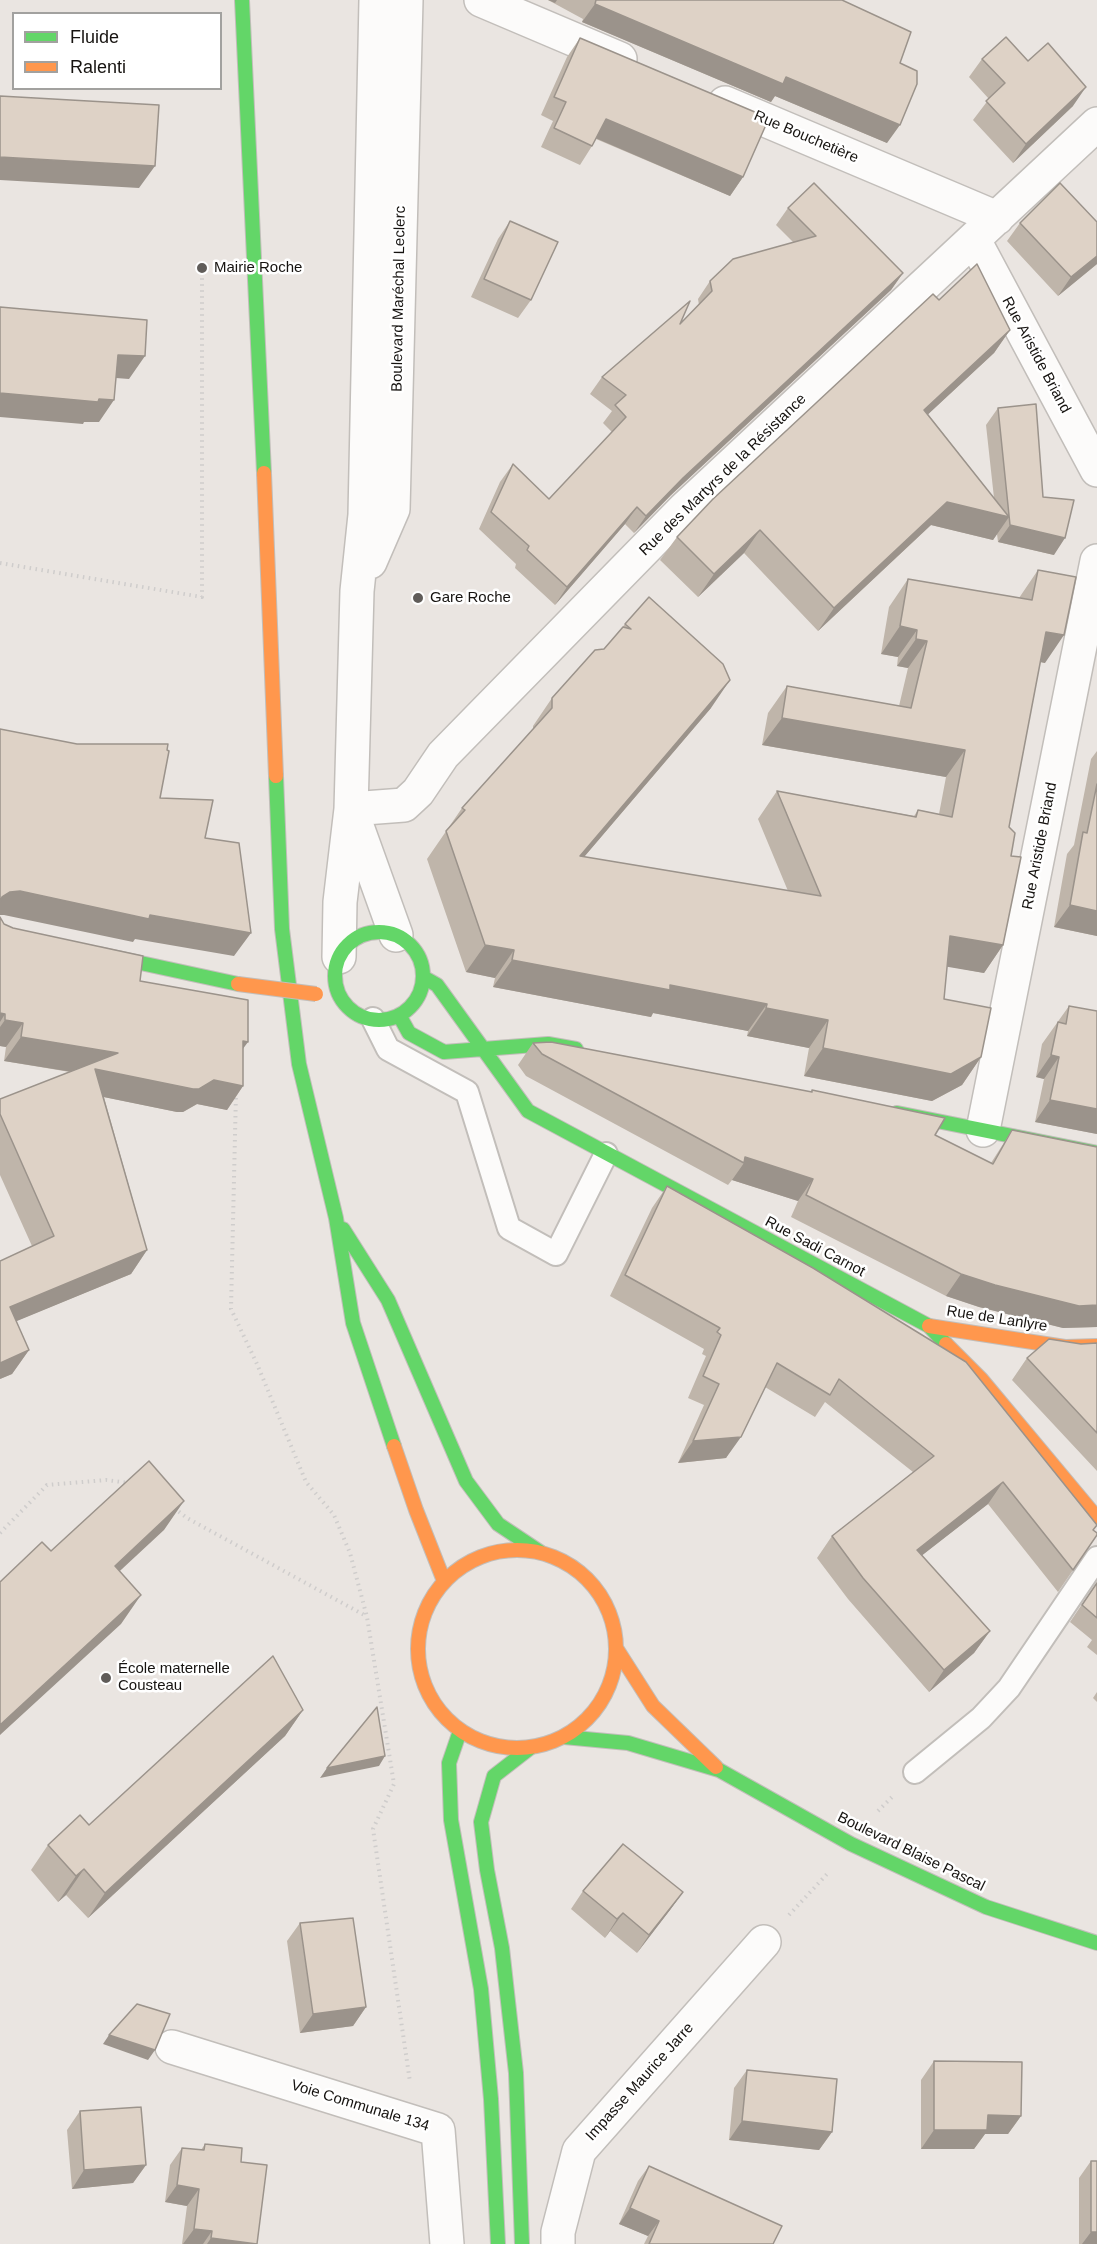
<!DOCTYPE html>
<meta charset="utf-8">
<style>
body{margin:0}
#map{position:relative;width:1097px;height:2244px;overflow:hidden;background:#eae5e1;font-family:Helvetica,sans-serif}
canvas{display:block}
.legend{position:absolute;left:12px;top:12px;width:210px;height:78px;box-sizing:border-box;background:#fff;border:2px solid #a2a19f;margin:0;padding:8px 10px;list-style:none;font-size:18px;color:#161310}
.legend li{display:flex;align-items:center;gap:12px;height:30px}
.legend b{width:30px;border:2px solid #a2a19f}
</style>
<div id="map">
<canvas width="1097" height="2244"></canvas>
<ul class="legend">
<li><b style="height:8px;background:#63d668"></b>Fluide</li>
<li><b style="height:8px;background:#ff974d"></b>Ralenti</li>
</ul>
</div>
<script>
const ctx = document.querySelector('canvas').getContext('2d');
ctx.lineJoin = 'round';
function toPath(rows) {
  const path = new Path2D();
  for (const r of rows) {
    if (r.length === 3) {
      path.moveTo(r[0] + r[2], r[1]);
      path.arc(r[0], r[1], r[2], 0, 2 * Math.PI);
      continue;
    }
    path.moveTo(r[0], r[1]);
    for (let i = 2; i < r.length; i += 2) path.lineTo(r[i], r[i + 1]);
  }
  return path;
}
function stroke(path, color, width, dash) {
  ctx.strokeStyle = color;
  ctx.lineWidth = width;
  ctx.lineCap = dash ? 'butt' : 'round';
  ctx.setLineDash(dash || []);
  ctx.stroke(path);
}
function fillPath(path, color) {
  ctx.fillStyle = color;
  ctx.fill(path, 'evenodd');
}
function label(font, color, halo, rows, align = 'center') {
  ctx.font = font + ' Helvetica,sans-serif';
  ctx.lineWidth = 5;
  ctx.setLineDash([]);
  ctx.textBaseline = 'middle';
  ctx.strokeStyle = halo;
  ctx.fillStyle = color;
  for (const [text, x, y, turn = 0] of rows) {
    ctx.save();
    ctx.translate(x, y);
    ctx.rotate((+turn || 0) * Math.PI / 180);
    ctx.textAlign = isNaN(turn) ? turn : align;
    if (halo) ctx.strokeText(text, 0, 0);
    ctx.fillText(text, 0, 0);
    ctx.restore();
  }
}
const lane = toPath([
 [373,1019,388,1049,467,1092,509,1228,556,1254,606,1154],
 [915,1772,981,1718,1009,1688,1097,1558]
]);
const street = toPath([
 [481,0,620,59],
 [725,103,997,218],
 [974,240,1097,470],
 [370,562,393,509,406,0],
 [351,809,404,805,418,792,443,755,684,509,1097,124],
 [354,818,396,935],
 [339,957,340,902,351,809,357,591,365,515,376,0],
 [983,1130,1097,561],
 [172,2047,438,2130,447,2244],
 [558,2244,558,2232,579,2151,764,1942]
]);
const fast = toPath([
 [242,0,264,473],
 [276,776,282,929,299,1064,336,1218,353,1323,394,1446],
 [379,976,44],
 [99,954,238,984],
 [423,977,437,985,528,1111,929,1326,946,1344],
 [399,1015,409,1033,444,1052,548,1044,576,1049],
 [897,1113,1097,1153],
 [343,1229,388,1300,466,1481,498,1524,540,1552],
 [460,1731,449,1763,451,1820,481,1989,491,2099,498,2244],
 [564,1737,628,1743,719,1770,851,1844,986,1907,1097,1943],
 [522,2244,516,2073,502,1948,487,1870,481,1822,494,1776,530,1748]
]);
const slow = toPath([
 [264,473,276,776],
 [929,1326,1065,1347,1097,1346],
 [946,1344,981,1379,1097,1518],
 [394,1446,416,1510,444,1581],
 [517,1649,99],
 [616,1648,653,1706,716,1767]
]);
stroke(lane, '#c2beba', 26);
stroke(street, '#c2beba', 36);
stroke(fast, '#c2beba', 16);
stroke(slow, '#c2beba', 16);
stroke(toPath([
 [0,563,202,597,202,268],
 [236,1092,231,1309,257,1364,306,1482,334,1515,350,1553,367,1617,394,1784,373,1829,410,2082],
 [174,1508,187,1518,366,1616],
 [0,1533,47,1485,106,1480,130,1483],
 [878,1811,893,1796],
 [789,1915,827,1874]
]), '#cfcdcc', 4, [1.5, 4.5]);
stroke(lane, '#fcfbfa', 22);
stroke(street, '#fcfbfa', 33);
stroke(fast, '#63d668', 14);
stroke(slow, '#ff974d', 14);
const slowBridge = toPath([
 [238,984,316,994]
]);
stroke(slowBridge, '#c2beba', 16, []);
stroke(slowBridge, '#ff974d', 14);
fillPath(toPath([
 [548,0,842,0,900,63,887,143,775,96,771,102,582,22,583,19],
 [580,38,743,177,730,196,596,139,592,146,580,165,541,147,553,121,541,115,567,57],
 [982,59,1028,61,1073,106,1013,163,973,120,989,99,969,77],
 [788,208,903,273,891,290,671,495,634,533,625,524,555,605,515,568,516,564,479,529,500,482,513,464,549,499,612,432,603,423,612,411,590,394,602,377,680,324,699,305,698,299,710,281,793,242,776,225],
 [510,221,531,300,518,318,471,297,498,239],
 [1020,223,1097,264,1058,296,1007,241],
 [939,300,1010,330,994,353,928,414,994,498,986,425,998,408,1043,497,1054,555,998,542,997,534,993,540,931,525,818,631,744,553,698,597,660,560,677,537],
 [1038,570,1045,663,1040,662,1009,827,1011,856,1003,945,984,973,947,966,944,999,981,1057,962,1085,932,1101,804,1076,809,1048,747,1036,748,1031,653,1013,651,1017,493,987,495,978,466,972,427,859,462,808,533,729,533,726,552,698,604,649,625,624,711,708,584,857,788,891,758,819,777,791,914,816,918,810,939,814,946,777,762,745,768,713,787,686,899,706,908,668,897,666,898,657,881,654,889,607,908,579,1019,598],
 [1097,751,1097,936,1054,927,1067,854,1074,845,1091,759],
 [0,917,4,924,13,928,140,981,243,1049,243,1086,227,1110,197,1104,183,1112,177,1112,104,1097,147,1250,131,1274,16,1321,29,1350,12,1374,0,1379,32,1246,0,1175,0,1099,70,1072,4,1061,6,1047,0,1046],
 [1069,1006,1097,1011,1097,1134,1035,1122,1044,1079,1036,1077,1042,1044],
 [533,1043,811,1092,812,1090,935,1135,991,1163,1012,1130,1097,1327,1063,1328,979,1307,946,1296,791,1217,798,1201,732,1180,728,1185,526,1076,518,1065],
 [667,1186,1093,1530,1097,1535,1058,1592,988,1504,922,1555,990,1631,974,1653,929,1692,848,1599,817,1558,832,1536,913,1472,825,1402,815,1417,765,1387,726,1458,678,1463,704,1405,688,1398,706,1356,702,1354,704,1349,610,1296,652,1208],
 [1097,1343,1097,1471,1012,1380,1027,1358,1081,1344],
 [1097,1582,1097,1655,1087,1647,1092,1640,1070,1622],
 [1097,1692,1097,1702,1093,1698],
 [303,1710,285,1736,88,1918,66,1895,58,1902,31,1870,48,1845,89,1825],
 [583,1891,683,1892,670,1910,637,1953,610,1931,605,1938,571,1909],
 [300,1923,366,2007,353,2026,300,2033,287,1941],
 [934,2061,1021,2116,1008,2134,985,2134,974,2149,921,2149,921,2080],
 [747,2070,832,2132,819,2150,729,2140,734,2088],
 [80,2111,146,2165,133,2183,72,2189,67,2130],
 [205,2144,241,2162,257,2244,182,2244,187,2206,165,2202,170,2165,182,2148,201,2150],
 [1091,2161,1097,2244,1079,2244,1079,2178],
 [649,2166,773,2244,644,2244,648,2236,619,2224,638,2181]
]), '#bfb5aa');
fillPath(toPath([
 [548,0,557,0,555,3],
 [595,4,786,77,900,125,887,143,775,96,771,102,582,22],
 [1086,87,1073,106,1013,163,1026,144],
 [606,119,743,177,730,196,593,137],
 [0,157,155,166,139,188,0,180],
 [1097,256,1097,264,1058,296,1071,277],
 [903,273,891,290,671,495,634,533,646,516,683,478],
 [1010,330,994,353,908,433,924,410],
 [118,355,145,356,129,379,103,377],
 [0,393,99,399,114,400,99,422,84,422,83,424,0,417],
 [947,502,1009,517,993,540,931,525,818,631,834,608],
 [637,507,625,524,555,605,567,587],
 [1010,525,1065,538,1054,555,998,542],
 [760,530,744,553,698,597,714,574],
 [900,626,917,630,898,657,881,654],
 [1046,632,1064,635,1045,663,1027,659],
 [916,639,927,641,908,668,897,666],
 [730,680,711,708,561,884,580,856],
 [782,718,965,750,946,777,762,745],
 [20,891,150,915,251,933,234,956,135,939,133,942,4,915,0,915,0,901,2,897,10,892],
 [1070,905,1097,911,1097,936,1054,927],
 [950,936,1003,945,984,973,931,964],
 [485,945,514,950,495,978,466,972],
 [512,960,670,985,767,1004,748,1031,653,1013,651,1017,493,987],
 [766,1008,828,1020,809,1048,747,1036],
 [0,1013,5,1014,0,1022],
 [5,1020,23,1023,6,1047,0,1046,0,1027],
 [21,1037,118,1053,214,1080,243,1086,227,1110,197,1104,183,1112,177,1112,79,1092,91,1075,4,1061],
 [243,1041,248,1042,231,1065],
 [823,1048,981,1057,962,1085,932,1101,804,1076],
 [1051,1055,1059,1057,1044,1079,1036,1077],
 [1050,1100,1097,1109,1097,1134,1035,1122],
 [745,1157,813,1179,798,1201,732,1180,744,1163],
 [147,1250,131,1274,0,1328,10,1307],
 [961,1274,1097,1305,1097,1327,1063,1328,979,1307,946,1296],
 [29,1350,12,1374,0,1379,0,1363],
 [741,1437,726,1458,678,1463,693,1441],
 [1003,1482,988,1504,902,1571,917,1550],
 [184,1501,164,1530,94,1595,115,1566],
 [141,1595,121,1624,0,1735,0,1725],
 [990,1631,974,1653,929,1692,944,1670],
 [303,1710,285,1736,88,1918,105,1893],
 [385,1756,379,1766,320,1778,327,1768],
 [84,1869,66,1895,58,1902,76,1876],
 [683,1892,670,1910,637,1953,649,1935],
 [623,1913,610,1931,605,1938,617,1919],
 [366,2007,353,2026,300,2033,313,2014],
 [109,2035,155,2050,148,2060,103,2044],
 [988,2115,1021,2116,1008,2134,985,2134,974,2149,921,2149,934,2130],
 [742,2121,832,2132,819,2150,729,2140],
 [146,2165,133,2183,72,2189,84,2170],
 [177,2185,199,2189,187,2206,165,2202],
 [630,2208,659,2221,648,2236,619,2224],
 [194,2229,212,2231,203,2244,183,2244],
 [1091,2232,1097,2232,1097,2244,1082,2244],
 [211,2238,257,2244,207,2244]
]), '#9b938b');
const building = toPath([
 [596,0,842,0,911,32,900,63,917,71,917,84,900,125,786,77,783,84,595,4,596,0],
 [1006,37,1028,61,1048,43,1086,87,1026,144,986,101,1005,83,982,59,1006,37],
 [580,38,769,118,743,177,606,119,592,146,554,128,566,102,554,97,580,38],
 [0,96,159,105,155,166,0,157,0,96],
 [814,183,903,273,683,478,646,516,637,507,567,587,527,550,529,546,491,512,513,464,549,499,626,417,615,405,626,395,602,377,690,301,680,324,712,291,710,281,733,259,816,236,788,208,814,183],
 [1060,183,1097,222,1097,256,1071,277,1020,223,1060,183],
 [510,221,558,242,531,300,484,279,510,221],
 [977,264,1010,330,924,410,1009,517,947,502,834,608,760,530,714,574,677,537,713,499,933,294,939,300,977,264],
 [0,307,147,320,145,356,118,355,114,400,99,399,98,402,0,393,0,307],
 [1036,404,1043,497,1074,500,1065,538,1010,525,998,408,1036,404],
 [1038,570,1076,577,1064,635,1046,632,1009,827,1015,833,1011,856,1021,857,1003,945,950,936,944,999,991,1008,981,1057,951,1074,823,1048,828,1020,766,1008,767,1004,670,985,670,990,512,960,514,950,485,945,446,831,465,810,462,808,552,708,552,698,595,650,604,649,623,627,631,629,625,624,649,597,723,664,730,680,580,856,821,896,777,791,916,817,918,810,952,817,965,750,782,718,787,686,911,708,927,641,916,639,917,630,900,626,908,579,1032,600,1038,570],
 [0,729,77,744,168,744,167,750,169,751,160,798,213,800,205,838,239,843,251,933,150,915,149,919,20,891,10,892,2,897,0,902,0,729],
 [1097,784,1097,911,1070,905,1083,832,1087,833,1097,784],
 [0,917,4,924,13,928,143,956,140,981,248,1000,248,1042,243,1041,243,1086,214,1080,199,1089,193,1089,95,1069,147,1250,10,1307,29,1350,0,1363,0,1261,54,1236,0,1114,0,1099,118,1053,21,1037,23,1023,5,1020,5,1014,0,1013,0,917],
 [1069,1006,1097,1011,1097,1109,1050,1100,1059,1057,1051,1055,1058,1022,1066,1024,1069,1006],
 [551,1042,812,1092,812,1090,945,1118,935,1135,993,1164,1012,1130,1097,1147,1097,1305,1079,1306,995,1285,961,1274,806,1195,813,1179,745,1157,744,1163,542,1054,533,1043,551,1042],
 [667,1186,813,1268,966,1362,1097,1525,1093,1530,1097,1533,1097,1535,1073,1570,1003,1482,917,1550,990,1631,944,1670,863,1578,832,1536,934,1456,839,1379,830,1395,777,1363,741,1437,693,1441,719,1384,703,1376,721,1335,717,1332,720,1328,625,1275,667,1186],
 [1049,1339,1081,1344,1097,1343,1097,1433,1027,1358,1049,1339],
 [149,1461,184,1501,115,1566,141,1595,0,1725,0,1582,42,1542,51,1551,149,1461],
 [1097,1583,1097,1618,1082,1605,1097,1583],
 [273,1656,303,1710,105,1893,84,1869,76,1876,48,1845,80,1815,89,1825,273,1656],
 [377,1707,385,1756,327,1768,377,1707],
 [623,1844,683,1892,649,1935,623,1913,617,1919,583,1891,623,1844],
 [353,1918,366,2007,313,2014,300,1923,353,1918],
 [137,2004,170,2014,155,2050,109,2035,137,2004],
 [934,2061,1022,2062,1021,2116,988,2115,987,2130,934,2130,934,2061],
 [747,2070,837,2079,832,2132,742,2121,747,2070],
 [141,2107,146,2165,84,2170,80,2111,141,2107],
 [205,2144,242,2148,241,2162,267,2165,257,2244,211,2238,212,2231,194,2229,199,2189,177,2185,182,2148,204,2150,205,2144],
 [1091,2161,1097,2161,1097,2232,1091,2232,1091,2161],
 [649,2166,782,2226,773,2244,649,2244,659,2221,630,2208,649,2166]
]);
fillPath(building, '#ded2c6');
stroke(building, '#9b938b', 1.5);
for (const [x, y, r, color] of [
 [202,268,6,"#605c59"],
 [418,598,6,"#605c59"],
 [106,1678,6,"#605c59"]
]) {
  const dot = new Path2D();
  dot.arc(x, y, r, 0, 2 * Math.PI);
  ctx.fillStyle = color;
  ctx.fill(dot);
  stroke(dot, '#fff', 2);
}
label('15px', '#161310', '#fff', [
 ["Rue Bouchetière",806,137,23],
 ["Boulevard Maréchal Leclerc",399,299,-89],
 ["Rue Aristide Briand",1036,355,62],
 ["Rue des Martyrs de la Résistance",723,475,-44],
 ["Rue Aristide Briand",1040,846,-79],
 ["Rue Sadi Carnot",815,1247,28],
 ["Rue de Lanlyre",997,1319,9],
 ["Boulevard Blaise Pascal",911,1852,26],
 ["Impasse Maurice Jarre",640,2082,-48],
 ["Voie Communale 134",360,2106,17]
]);
label('15px', '#161310', '#fff', [
 ["Mairie Roche",214,268],
 ["Gare Roche",430,598],
 ["École maternelle",118,1669],
 ["Cousteau",118,1686]
], 'left');
</script>
